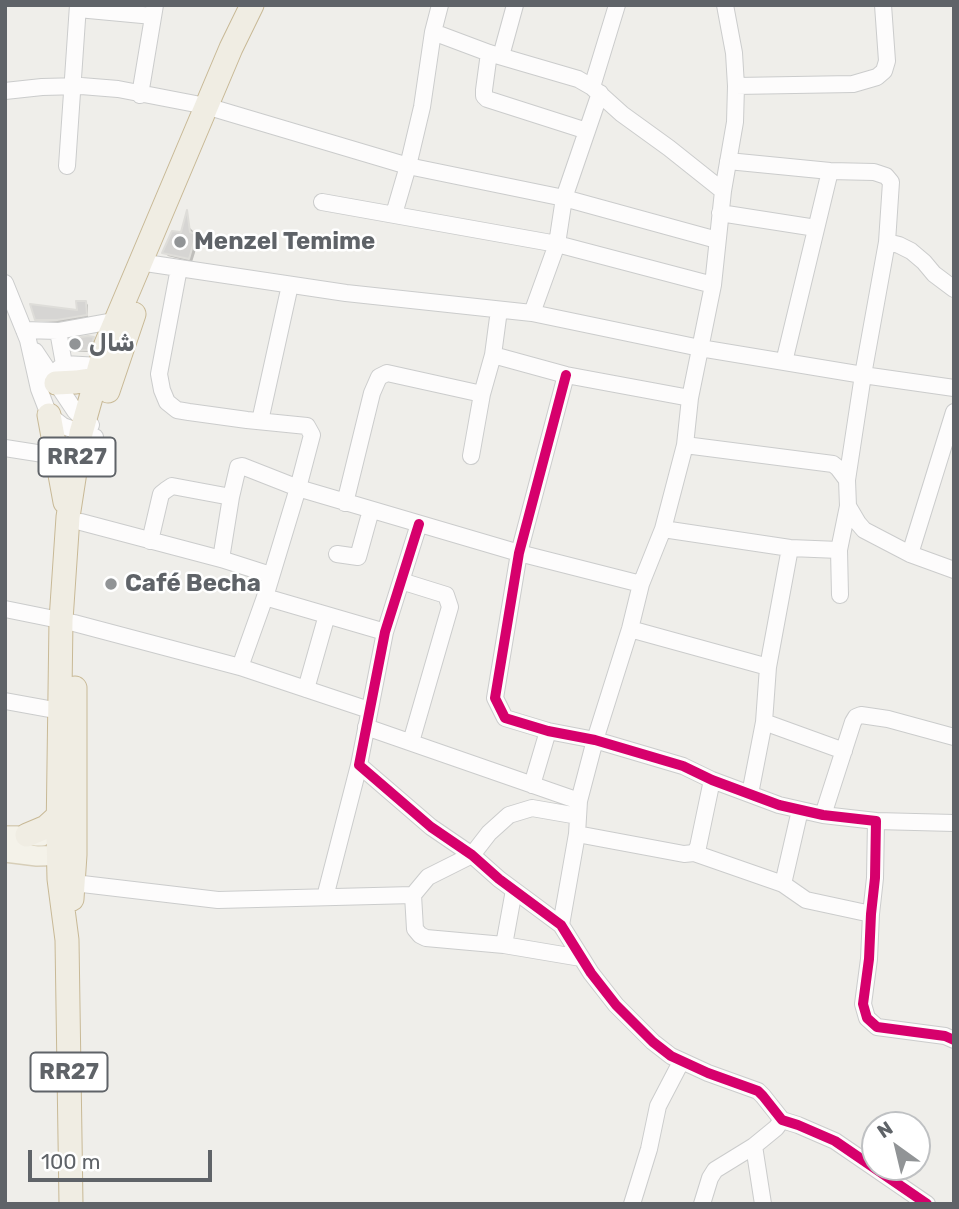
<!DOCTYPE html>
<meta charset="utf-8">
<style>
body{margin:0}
#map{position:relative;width:959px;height:1209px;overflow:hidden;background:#efeeea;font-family:Rubik,sans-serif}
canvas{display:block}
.frame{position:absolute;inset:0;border:7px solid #5f6368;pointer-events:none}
.north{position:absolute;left:861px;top:1111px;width:70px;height:70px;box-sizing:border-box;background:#fff;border:2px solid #bfc1c3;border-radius:50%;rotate:326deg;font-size:19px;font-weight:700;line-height:28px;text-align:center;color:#5f6368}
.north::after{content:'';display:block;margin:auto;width:24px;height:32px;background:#919496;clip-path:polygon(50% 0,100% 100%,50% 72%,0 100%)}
.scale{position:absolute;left:28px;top:1150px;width:184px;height:32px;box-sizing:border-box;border:4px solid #5f6368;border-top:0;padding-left:9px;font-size:21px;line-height:24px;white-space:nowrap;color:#5f6368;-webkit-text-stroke:5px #fff;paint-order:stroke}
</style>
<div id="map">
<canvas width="959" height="1209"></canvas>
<div class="frame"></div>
<div class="north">N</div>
<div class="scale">100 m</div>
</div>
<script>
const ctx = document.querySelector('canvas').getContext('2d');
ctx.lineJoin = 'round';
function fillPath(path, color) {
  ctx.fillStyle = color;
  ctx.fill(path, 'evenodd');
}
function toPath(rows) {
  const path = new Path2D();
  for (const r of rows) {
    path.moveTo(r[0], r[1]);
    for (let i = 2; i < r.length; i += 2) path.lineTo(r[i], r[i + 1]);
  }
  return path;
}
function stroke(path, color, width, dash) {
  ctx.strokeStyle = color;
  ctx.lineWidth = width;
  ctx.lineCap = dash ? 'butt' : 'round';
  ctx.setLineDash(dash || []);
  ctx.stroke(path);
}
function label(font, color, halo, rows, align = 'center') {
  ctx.font = font + ' Rubik,"Noto Naskh Arabic",sans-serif';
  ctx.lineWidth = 5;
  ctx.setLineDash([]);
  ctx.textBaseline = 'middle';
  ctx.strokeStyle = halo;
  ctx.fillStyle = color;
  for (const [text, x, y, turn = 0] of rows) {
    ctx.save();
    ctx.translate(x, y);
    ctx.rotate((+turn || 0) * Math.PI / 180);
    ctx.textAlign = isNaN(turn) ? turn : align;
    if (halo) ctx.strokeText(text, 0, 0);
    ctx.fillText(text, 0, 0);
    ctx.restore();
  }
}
fillPath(toPath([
 [189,227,193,231,193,235,199,240,192,262,168,256,164,252],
 [86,302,88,305,88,317,60,322,40,321,37,319,78,312],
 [93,339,95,341,92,352,76,352,74,350]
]), '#0003');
const building = toPath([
 [187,210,190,232,196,234,189,259,162,253,172,231,181,232,187,210],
 [76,301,86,301,87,315,57,320,35,320,30,304,77,310,76,301],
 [88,336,94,337,90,350,72,351,70,339,88,336]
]);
fillPath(building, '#d6d5d3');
stroke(building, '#deddd9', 2);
const minor = toPath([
 [440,5,433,32,489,53,578,79,592,87,622,114,669,148,723,191],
 [725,5,734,53,736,86,735,122,723,191,713,285,690,398,685,445,833,464,838,468,847,480,848,506,858,523,864,530,910,554,954,570],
 [78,9,153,16],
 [433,32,422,107,408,166,564,198,717,240],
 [489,53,484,90,484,96,487,99,587,131],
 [501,56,515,5],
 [736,86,853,84,877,77,884,71,887,61,883,5],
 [592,87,617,5],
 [5,91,42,87,81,86,118,89,206,106,408,166,394,214],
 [140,95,155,5],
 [728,161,830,171,874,172,886,176,891,182,887,242,899,245,911,251,924,262,934,274,954,289],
 [67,166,78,5],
 [322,202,557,244,713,285],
 [720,213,816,228],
 [139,262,346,293,532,313,700,348,863,375,954,388],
 [179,268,159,374,162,390,167,402,177,410,189,412,247,420,307,426,312,435,298,488,242,466,238,467,231,497,221,559],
 [5,283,28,340,39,389,49,415,63,426,95,437],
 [532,313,557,244,564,198,600,93],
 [24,330,58,331,124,319],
 [58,331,64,364],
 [35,351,75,411,84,420,91,425],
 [493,355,566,375,690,398],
 [784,362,830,171],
 [566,375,519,553,495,698,505,718,548,731,595,740,683,766,712,780,779,805,823,815,876,821,875,878,871,914,869,959,863,1004,867,1018,877,1027,945,1036,954,1040],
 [45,381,64,364,100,366],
 [260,421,290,285],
 [5,448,56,456],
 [471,456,482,394,493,355,499,310],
 [847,480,863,375,887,242],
 [345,503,372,393,379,377,387,373,482,394],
 [81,522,221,559,271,575],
 [419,524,385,632,359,765,431,827,472,855,499,879,561,925,591,973,616,1005,653,1042,671,1056,708,1073,758,1091,763,1096,782,1120,798,1125,835,1141,927,1204],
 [663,529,790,548,839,550],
 [150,541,161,494,166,490,172,486,231,497],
 [337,554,358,557,371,510],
 [910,554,954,412],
 [401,581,446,595,450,607,411,742],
 [840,595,839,550,848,506],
 [265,597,385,632],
 [5,609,74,623,240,667,369,710],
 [630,629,768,667],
 [240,667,265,597,298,488,519,553,641,584],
 [306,689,327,615],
 [5,701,60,711],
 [764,722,844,751],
 [366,727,579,801],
 [532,785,548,731],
 [750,794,764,722,768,667,790,548],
 [823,815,853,722,856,717,861,715,888,719,954,737],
 [578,816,532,808,509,815,489,833,472,855,428,877,413,895,415,929,420,935,426,938,504,945,581,958],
 [876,821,954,823],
 [577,834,684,854,694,853,698,847,712,780],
 [694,853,783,884,806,900,871,914],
 [74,883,218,900,413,895],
 [783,884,800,810],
 [325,897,359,765],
 [561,925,577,834,579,801,595,740,630,629,641,584,663,529,685,445],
 [504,945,514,890],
 [632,1204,649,1149,658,1106,681,1062],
 [702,1204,710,1178,715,1170,754,1146],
 [763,1204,754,1146,776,1128,782,1120]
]);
const major = toPath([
 [5,836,42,836],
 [5,852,37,856,74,855]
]);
const highway = toPath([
 [56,383,76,382,96,379],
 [108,391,134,314],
 [49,415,65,502],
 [27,835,46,827,58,816],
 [72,899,75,855,75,688],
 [71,1204,67,940,59,879,58,836,61,620,68,517,81,433,106,344,231,48,252,5]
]);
stroke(minor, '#cbcccc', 18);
stroke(major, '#d7ceb8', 22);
stroke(highway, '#c8b996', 25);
stroke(minor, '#fdfcfc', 16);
stroke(major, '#f4f2e9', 19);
stroke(highway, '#f0ede3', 23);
stroke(toPath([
 [566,375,519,553,495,698,505,718,548,731,595,740,683,766,712,780,779,805,823,815,876,821,875,878,871,914,869,959,863,1004,867,1018,877,1027,945,1036,954,1040],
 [419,524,385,632,359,765,431,827,472,855,499,879,561,925,591,973,616,1005,653,1042,671,1056,708,1073,758,1091,763,1096,782,1120,798,1125,835,1141,927,1204]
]), '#d6006c', 10);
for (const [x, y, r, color] of [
 [180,242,7,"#919496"],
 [75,344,7,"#919496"],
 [111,584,7,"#919496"]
]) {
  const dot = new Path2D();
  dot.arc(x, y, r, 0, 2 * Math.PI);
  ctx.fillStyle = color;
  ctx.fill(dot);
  stroke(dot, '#fff', 2.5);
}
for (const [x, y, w] of [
 [77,457,77],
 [69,1072,77]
]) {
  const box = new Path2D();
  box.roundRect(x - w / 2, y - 19.5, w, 39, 5);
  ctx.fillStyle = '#fff';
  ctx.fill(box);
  stroke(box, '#5f6368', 2);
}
label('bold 23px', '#5f6368', null, [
 ["RR27",77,457],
 ["RR27",69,1072]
]);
label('bold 24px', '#5f6368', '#fff', [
 ["Menzel Temime",194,242],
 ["شال",89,344],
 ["Café Becha",125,584]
], 'left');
</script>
